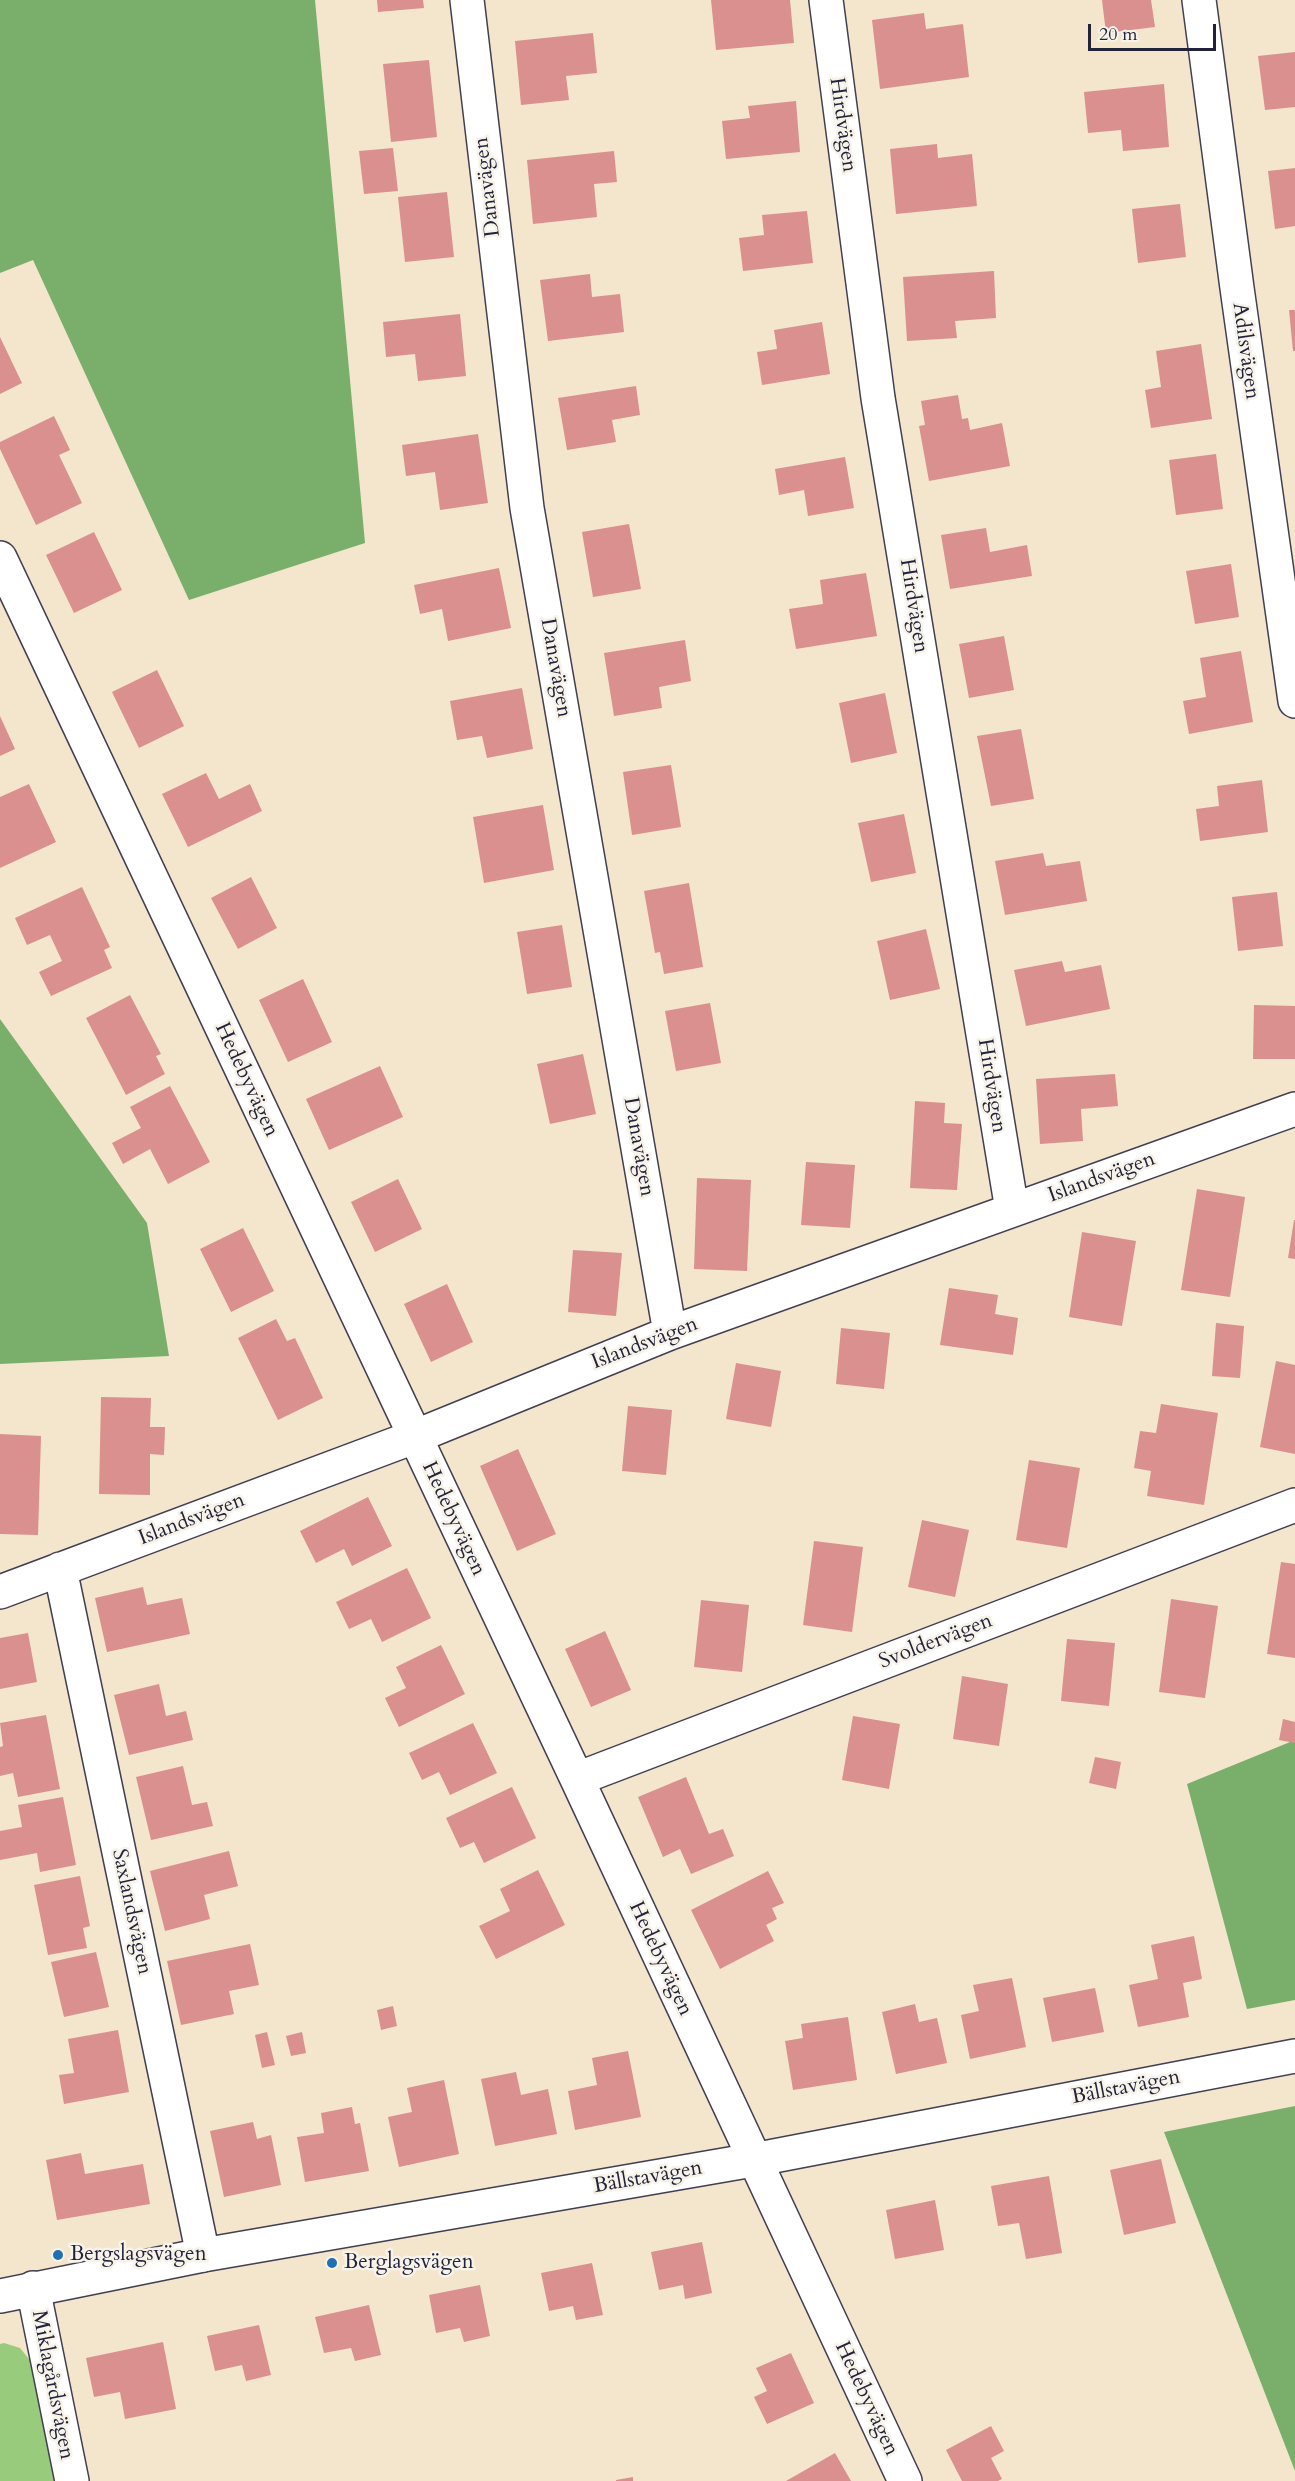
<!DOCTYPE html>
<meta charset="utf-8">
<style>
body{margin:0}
#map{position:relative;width:1295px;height:2481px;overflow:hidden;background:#f4e5cd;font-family:Cardo,serif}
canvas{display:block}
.scale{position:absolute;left:1088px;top:24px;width:128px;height:27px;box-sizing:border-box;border:3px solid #22223b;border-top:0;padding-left:8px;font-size:18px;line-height:21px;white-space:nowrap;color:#22223b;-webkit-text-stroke:4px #f7f3e8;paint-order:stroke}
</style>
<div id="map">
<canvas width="1295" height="2481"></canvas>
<div class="scale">20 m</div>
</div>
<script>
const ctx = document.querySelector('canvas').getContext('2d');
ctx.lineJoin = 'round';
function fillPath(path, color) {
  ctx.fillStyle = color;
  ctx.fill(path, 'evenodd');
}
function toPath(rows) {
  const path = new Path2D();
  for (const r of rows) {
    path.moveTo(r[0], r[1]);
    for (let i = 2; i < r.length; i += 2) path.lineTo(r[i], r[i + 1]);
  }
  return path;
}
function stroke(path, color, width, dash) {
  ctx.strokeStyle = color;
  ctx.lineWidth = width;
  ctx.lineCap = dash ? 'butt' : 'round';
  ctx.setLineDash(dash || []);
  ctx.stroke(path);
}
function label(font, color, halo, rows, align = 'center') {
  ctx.font = font + ' Cardo,serif';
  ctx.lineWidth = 5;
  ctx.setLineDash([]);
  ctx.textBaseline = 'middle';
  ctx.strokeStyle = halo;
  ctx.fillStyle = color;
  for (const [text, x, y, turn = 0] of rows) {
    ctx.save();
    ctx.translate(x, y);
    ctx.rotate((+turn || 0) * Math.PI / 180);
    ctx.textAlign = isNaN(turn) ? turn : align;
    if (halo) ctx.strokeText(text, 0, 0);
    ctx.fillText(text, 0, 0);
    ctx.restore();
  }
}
fillPath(toPath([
 [4,2343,20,2348,33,2364,56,2481,0,2481,0,2344]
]), '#98cb7b');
fillPath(toPath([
 [0,0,315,0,365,543,189,600,33,260,0,273],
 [0,1019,147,1223,169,1356,0,1364],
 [1295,1740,1295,2000,1247,2009,1187,1784],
 [1295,2106,1295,2471,1164,2132]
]), '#7aaf6b');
fillPath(toPath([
 [377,0,423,0,424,8,378,12],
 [711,0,790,0,794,43,716,50],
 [1102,0,1151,0,1155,27,1106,33],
 [924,13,926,29,963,24,969,77,880,89,872,20],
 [593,33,597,73,566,76,569,100,521,105,515,41],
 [1295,52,1295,107,1265,110,1258,56],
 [429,60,437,137,391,142,383,64],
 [1164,84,1169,147,1123,151,1121,130,1088,133,1084,92],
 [796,101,800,152,726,159,722,121,750,118,748,106],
 [937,144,938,158,972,154,977,206,896,214,890,149],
 [393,148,398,191,364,194,359,151],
 [614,151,617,182,594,184,597,217,533,224,527,160],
 [1295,168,1295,226,1275,229,1268,171],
 [447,192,454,257,405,262,398,197],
 [1180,204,1186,257,1138,263,1132,209],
 [807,211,813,263,743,271,739,238,764,235,762,215],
 [994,271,996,318,955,321,957,338,907,341,903,277],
 [590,274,592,297,620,294,624,332,548,341,540,280],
 [1289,310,1295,310,1295,351,1293,351],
 [460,314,466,376,418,381,415,354,386,357,383,322],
 [822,322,830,374,762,385,757,352,777,349,774,330],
 [0,337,22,383,0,394],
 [1201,344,1212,419,1151,428,1145,390,1161,387,1156,351],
 [636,386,640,415,612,420,616,442,567,450,558,398],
 [958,395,962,419,968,418,970,430,1002,423,1010,466,929,481,919,426,925,425,921,401],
 [54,416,70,450,59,455,82,503,36,525,0,449,0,442],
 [478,434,488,503,440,510,435,472,406,476,402,445],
 [1216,454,1223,509,1176,515,1169,460],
 [845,457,854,508,808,516,804,490,779,495,775,469],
 [629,524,641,589,593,597,582,532],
 [986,528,990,552,1027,545,1032,576,950,589,941,535],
 [94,532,122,590,74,613,46,555],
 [1231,564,1239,617,1195,624,1186,571],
 [499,568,511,628,448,641,442,609,420,614,414,585],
 [866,573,877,636,796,649,789,609,823,604,820,580],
 [1004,636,1014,690,969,698,959,644],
 [685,640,691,681,659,687,662,708,614,716,604,653],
 [1241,651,1253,722,1189,734,1183,701,1206,697,1200,658],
 [157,670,184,726,139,748,112,692],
 [522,688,533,749,487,758,482,736,457,740,450,701],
 [885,693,897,753,851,763,839,703],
 [0,716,15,749,0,756],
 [1021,729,1034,799,991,806,977,736],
 [671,765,681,827,632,835,623,772],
 [206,773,219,799,250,784,262,811,188,847,162,794],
 [1262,780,1268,832,1200,841,1196,809,1219,806,1217,786],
 [29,784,56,842,0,868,0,797],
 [543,805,554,870,484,883,473,817],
 [904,814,916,873,871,882,858,823],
 [1043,853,1046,866,1080,861,1087,901,1005,915,995,861],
 [251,877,277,928,238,949,211,898],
 [689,883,703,967,664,974,660,952,655,953,644,891],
 [82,887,110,947,104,950,112,968,51,996,39,972,62,961,50,935,27,945,15,918],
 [1277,892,1283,946,1238,951,1232,897],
 [562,925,572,987,527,994,517,932],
 [926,929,940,989,890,1000,877,941],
 [1062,961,1065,972,1101,965,1110,1009,1026,1026,1014,970],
 [303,979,332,1042,288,1062,259,1000],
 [130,995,161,1054,156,1056,165,1074,126,1095,86,1018],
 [710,1003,721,1063,676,1071,665,1011],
 [1254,1005,1295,1006,1295,1059,1253,1059],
 [583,1054,596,1114,550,1124,537,1064],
 [380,1066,403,1117,329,1150,306,1099],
 [1115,1074,1118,1106,1081,1109,1083,1141,1040,1144,1036,1079],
 [170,1086,210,1162,168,1184,150,1149,123,1164,112,1143,141,1128,130,1107],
 [915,1101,945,1103,944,1123,962,1124,957,1190,910,1188],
 [806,1162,855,1165,850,1228,801,1225],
 [697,1178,751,1180,747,1271,694,1269],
 [398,1179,422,1229,375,1252,351,1202],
 [1197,1189,1245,1197,1230,1297,1181,1290],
 [1294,1220,1295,1220,1295,1259,1288,1258],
 [243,1228,274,1291,231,1312,200,1249],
 [1082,1232,1136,1241,1122,1326,1069,1317],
 [573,1250,622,1253,616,1316,568,1312],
 [447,1284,473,1342,431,1362,404,1304],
 [949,1288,998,1295,995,1314,1018,1318,1013,1355,940,1345],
 [276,1319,287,1341,295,1338,323,1398,278,1420,238,1338],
 [1216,1323,1244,1326,1240,1378,1212,1376],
 [841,1328,890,1333,884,1389,836,1384],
 [1276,1361,1295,1365,1295,1454,1260,1447],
 [736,1363,781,1371,771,1427,726,1419],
 [101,1397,151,1398,150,1427,165,1427,164,1455,150,1454,150,1495,99,1494],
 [1161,1404,1218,1413,1204,1505,1147,1496,1151,1471,1134,1468,1140,1431,1156,1433],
 [628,1406,672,1410,666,1475,622,1471],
 [0,1434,41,1436,38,1535,0,1534],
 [518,1449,556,1534,517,1551,480,1466],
 [1029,1460,1080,1468,1067,1548,1016,1540],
 [368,1497,392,1546,352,1566,344,1549,316,1563,300,1531],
 [922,1520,969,1530,955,1597,908,1587],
 [814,1541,863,1547,852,1632,803,1625],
 [1281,1562,1295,1564,1295,1658,1267,1654],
 [407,1568,431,1618,382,1642,371,1619,349,1629,336,1602],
 [143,1587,147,1605,182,1598,190,1634,107,1652,95,1598],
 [1171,1599,1218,1606,1205,1698,1159,1692],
 [701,1600,749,1605,742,1672,694,1667],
 [605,1631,631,1690,591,1707,565,1649],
 [28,1633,37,1682,0,1689,0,1638],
 [1067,1639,1115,1643,1109,1706,1061,1701],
 [441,1645,465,1694,399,1727,385,1698,406,1688,396,1667],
 [962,1676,1008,1684,999,1746,953,1739],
 [159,1684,166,1716,186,1711,193,1740,129,1755,114,1695],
 [46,1715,60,1789,18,1797,13,1773,0,1776,0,1747,3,1746,0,1723],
 [853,1716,900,1724,889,1789,842,1780],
 [1283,1719,1295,1722,1295,1743,1279,1740],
 [473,1723,497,1773,450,1795,439,1772,422,1780,409,1753],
 [1095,1757,1121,1762,1116,1789,1089,1783],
 [183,1766,192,1805,207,1802,213,1826,151,1840,136,1777],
 [686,1777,709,1834,723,1829,734,1856,691,1874,680,1849,663,1857,638,1797],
 [512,1787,536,1838,484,1863,474,1842,460,1848,446,1818],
 [63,1797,76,1865,40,1872,37,1853,0,1860,0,1831,22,1827,18,1805],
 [229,1851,238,1886,204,1895,210,1919,165,1931,150,1871],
 [538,1870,565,1925,496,1959,479,1926,510,1911,500,1889],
 [768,1871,784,1903,772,1908,777,1919,766,1925,774,1941,720,1969,691,1910],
 [80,1876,90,1926,83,1928,87,1948,48,1955,34,1885],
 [1194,1936,1202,1979,1183,1983,1189,2017,1138,2027,1129,1985,1158,1979,1151,1945],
 [250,1944,259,1985,229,1991,234,2014,181,2025,167,1961],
 [96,1952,109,2007,64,2017,51,1962],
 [1012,1978,1026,2047,970,2059,961,2015,979,2011,973,1985],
 [1095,1988,1104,2032,1052,2042,1043,1998],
 [915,2004,919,2022,937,2018,947,2063,896,2074,882,2012],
 [393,2006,397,2026,381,2030,377,2010],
 [848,2017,857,2080,793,2090,785,2041,803,2038,801,2024],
 [118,2030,129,2092,64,2104,59,2075,74,2073,68,2039],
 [267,2032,275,2065,262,2068,255,2035],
 [302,2032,306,2053,291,2056,286,2036],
 [628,2051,641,2117,575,2130,568,2091,597,2085,592,2058],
 [516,2072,521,2095,548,2089,557,2134,495,2146,481,2079],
 [444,2080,459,2154,399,2167,388,2117,412,2112,407,2088],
 [352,2107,355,2124,360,2123,369,2171,305,2182,297,2137,324,2133,321,2113],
 [253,2122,257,2139,271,2135,281,2185,224,2197,210,2131],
 [81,2153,85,2174,143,2164,150,2204,57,2220,46,2160],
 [1161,2159,1176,2223,1124,2235,1110,2170],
 [1049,2176,1062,2253,1026,2259,1019,2223,998,2226,991,2186],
 [935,2200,944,2250,895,2259,886,2210],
 [702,2242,712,2293,685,2299,683,2285,659,2290,651,2252],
 [592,2263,603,2315,576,2320,573,2306,549,2311,541,2273],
 [480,2285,490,2336,464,2342,460,2328,436,2333,429,2295],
 [369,2305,381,2355,355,2361,351,2348,324,2353,315,2317],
 [259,2325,271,2375,246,2381,242,2365,215,2371,207,2336],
 [163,2342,176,2409,125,2419,120,2392,94,2397,86,2358],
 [791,2353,814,2403,767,2424,754,2397,767,2391,756,2368],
 [991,2426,1004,2451,991,2458,1002,2479,998,2481,962,2481,946,2450],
 [835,2453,851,2481,786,2481],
 [633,2477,633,2481,616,2481,616,2480]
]), '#d9908f');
const street = toPath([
 [467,0,527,508,670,1333],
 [826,0,878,398,1012,1210],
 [1199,0,1237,288,1295,701],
 [0,558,577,1779,905,2481],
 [60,1569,203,2255],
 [0,1592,414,1437,670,1333,1295,1109],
 [577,1779,1295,1505],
 [33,2288,72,2481]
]);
const secondary = toPath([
 [0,2296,203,2255,753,2160,1295,2056]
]);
stroke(street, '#423f51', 36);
stroke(secondary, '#423f51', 36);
stroke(street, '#fff', 33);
stroke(secondary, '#fff', 33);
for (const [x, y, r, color] of [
 [58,2255,6,"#1f6fb2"],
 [332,2263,6,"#1f6fb2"]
]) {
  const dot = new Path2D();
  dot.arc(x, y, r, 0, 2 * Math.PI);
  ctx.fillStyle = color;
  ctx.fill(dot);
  stroke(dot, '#f7f3e8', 2);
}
label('21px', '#22223b', '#f7f3e8', [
 ["Hirdvägen",842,125,82],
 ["Danavägen",488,187,-97],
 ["Adilsvägen",1245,351,82],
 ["Hirdvägen",913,606,81],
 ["Danavägen",555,668,80],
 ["Hedebyvägen",246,1080,65],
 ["Hirdvägen",991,1086,81],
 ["Danavägen",638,1147,80],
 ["Islandsvägen",1102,1178,-20],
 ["Islandsvägen",645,1344,-21],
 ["Hedebyvägen",453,1519,65],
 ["Islandsvägen",192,1520,-21],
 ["Svoldervägen",936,1642,-21],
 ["Saxlandsvägen",131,1912,78],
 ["Hedebyvägen",660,1959,65],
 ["Bällstavägen",1126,2088,-11],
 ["Bällstavägen",648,2178,-10],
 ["Miklagårdsvägen",52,2385,79],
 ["Hedebyvägen",866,2399,65]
]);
label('21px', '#22223b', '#f7f3e8', [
 ["Bergslagsvägen",70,2255],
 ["Berglagsvägen",344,2263]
], 'left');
</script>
